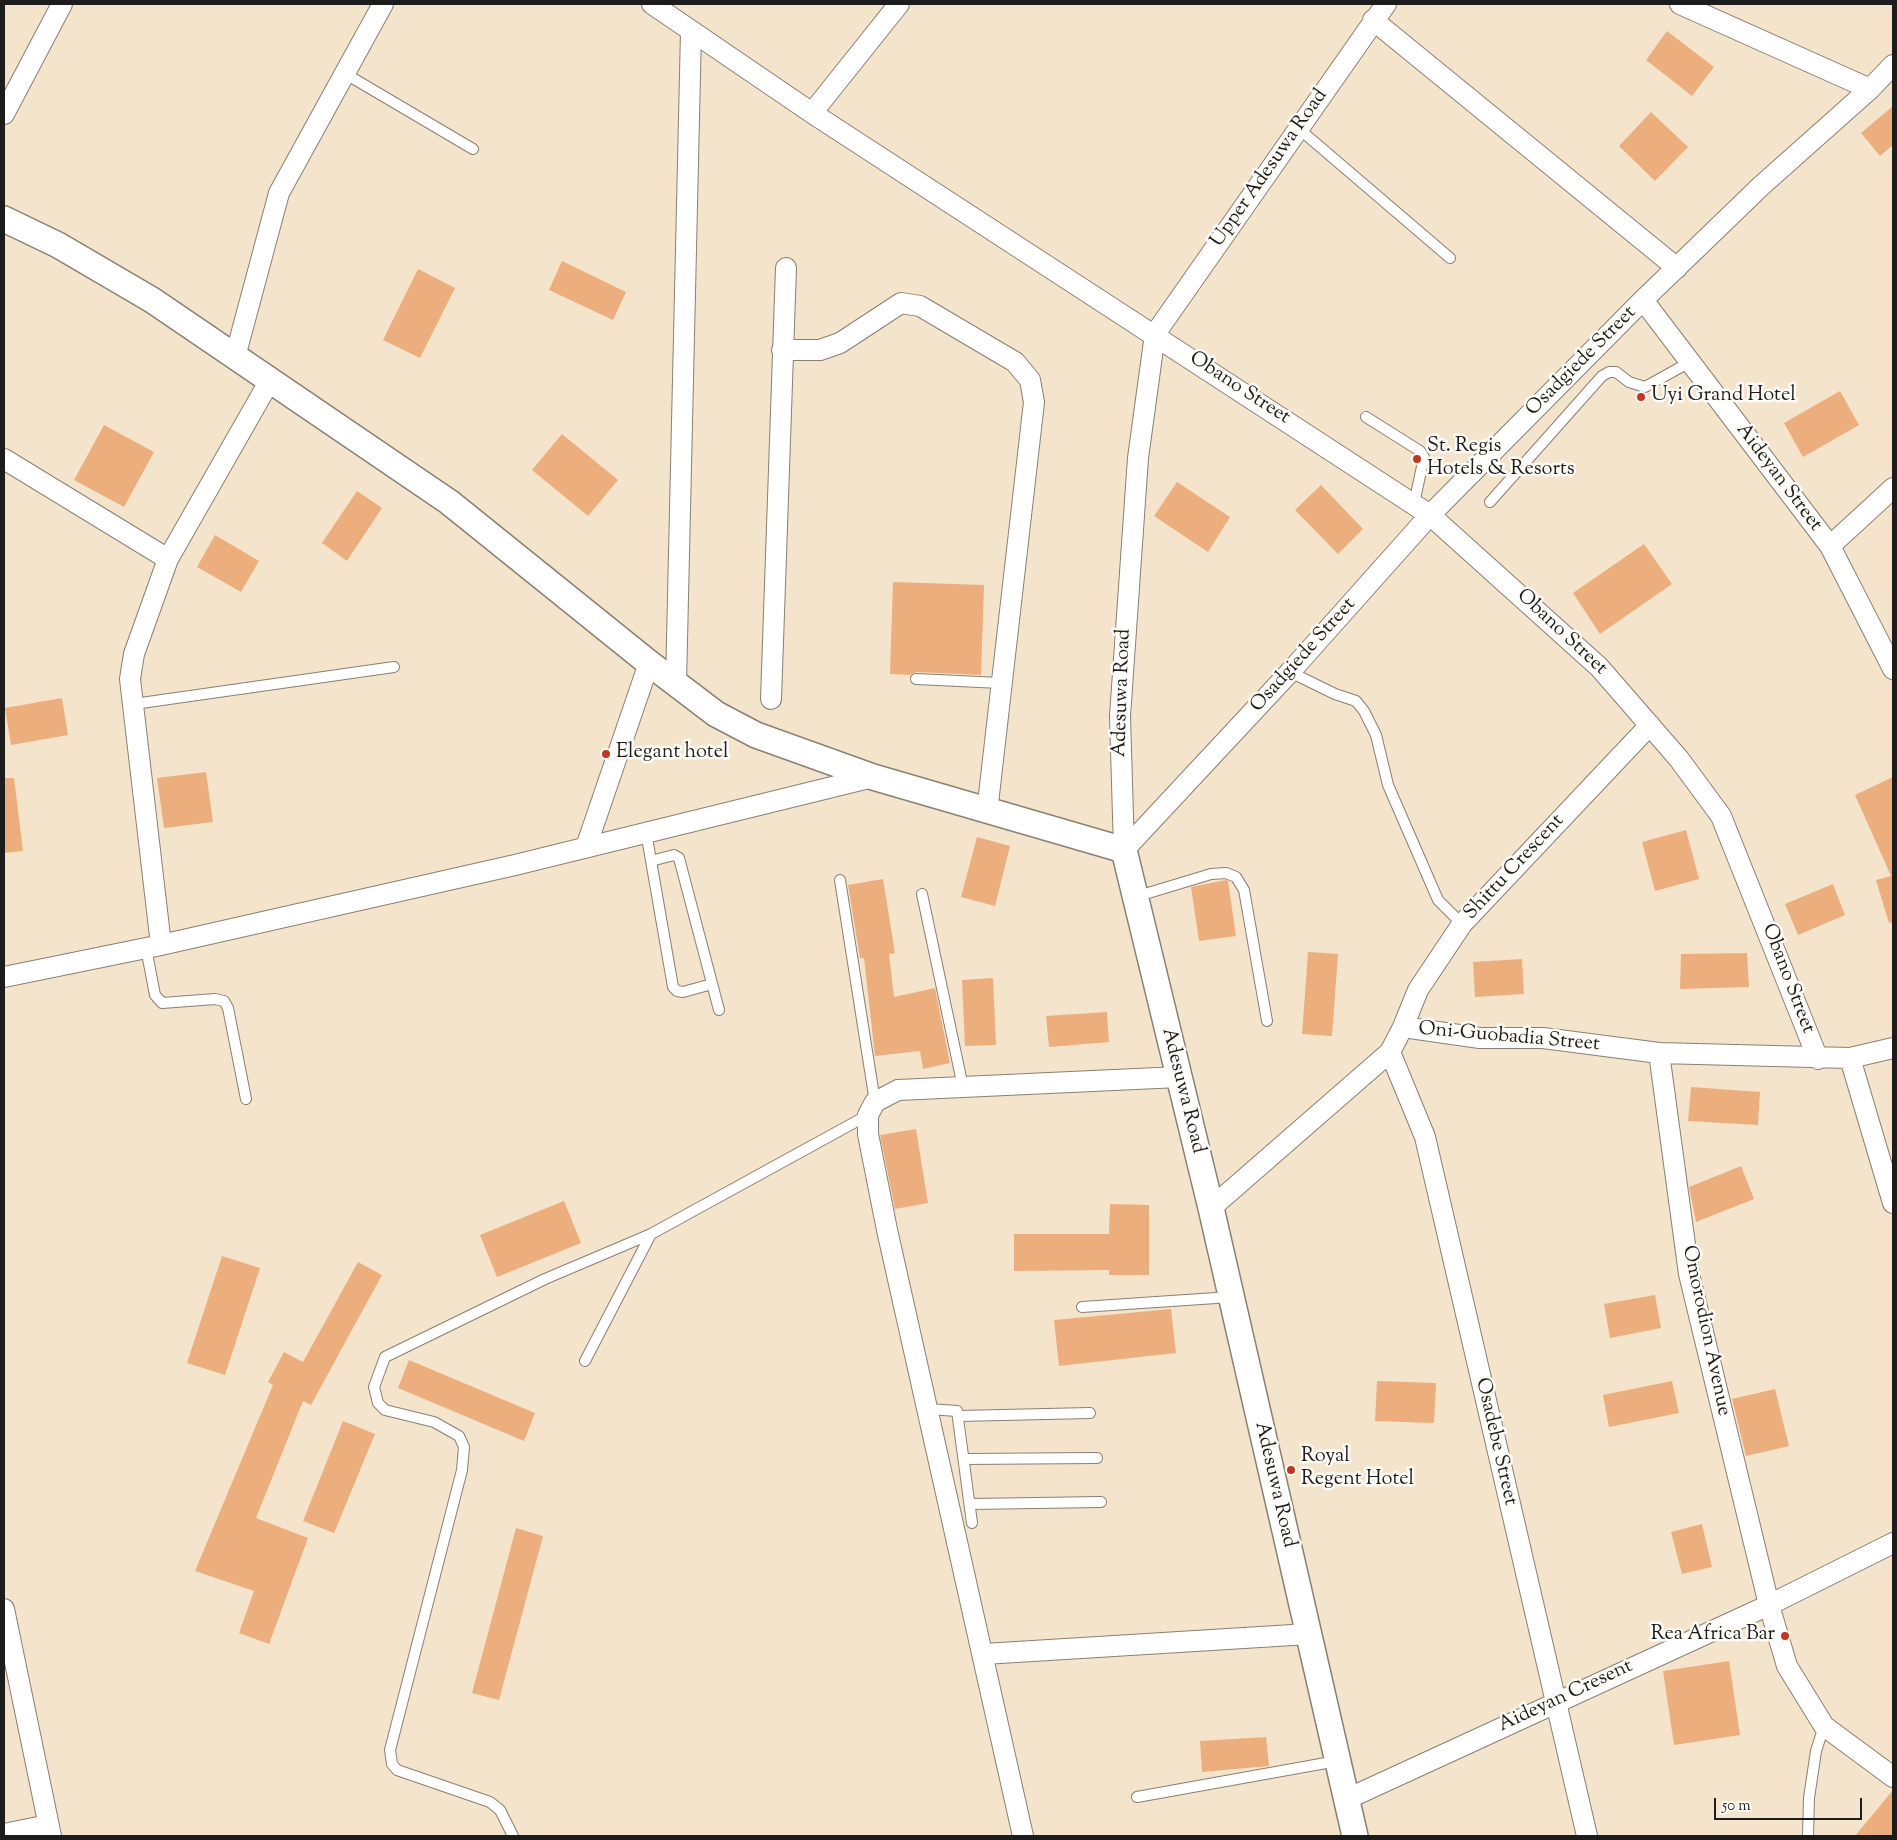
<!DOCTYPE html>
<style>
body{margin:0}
#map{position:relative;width:1897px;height:1840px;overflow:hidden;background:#f4e4cb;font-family:"Sorts Mill Goudy",serif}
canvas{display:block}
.frame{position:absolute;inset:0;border:5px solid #1c1c1c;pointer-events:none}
.scale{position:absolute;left:1714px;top:1798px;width:148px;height:22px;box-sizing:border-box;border:2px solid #1c1c1c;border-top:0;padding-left:6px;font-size:15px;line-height:18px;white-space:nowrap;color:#1c1c1c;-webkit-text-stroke:4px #fdfcf7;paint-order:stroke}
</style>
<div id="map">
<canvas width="1897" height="1840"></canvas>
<div class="frame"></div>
<div class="scale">50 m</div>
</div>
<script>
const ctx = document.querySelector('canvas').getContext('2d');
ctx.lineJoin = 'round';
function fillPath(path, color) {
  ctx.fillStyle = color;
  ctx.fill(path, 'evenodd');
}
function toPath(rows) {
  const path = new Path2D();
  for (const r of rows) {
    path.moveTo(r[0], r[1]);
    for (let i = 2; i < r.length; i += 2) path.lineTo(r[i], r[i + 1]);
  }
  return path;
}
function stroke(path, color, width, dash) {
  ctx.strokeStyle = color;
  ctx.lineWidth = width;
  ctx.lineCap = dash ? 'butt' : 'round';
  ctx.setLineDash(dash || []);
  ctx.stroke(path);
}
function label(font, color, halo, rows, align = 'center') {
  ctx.font = font + ' "Sorts Mill Goudy",serif';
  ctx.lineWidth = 5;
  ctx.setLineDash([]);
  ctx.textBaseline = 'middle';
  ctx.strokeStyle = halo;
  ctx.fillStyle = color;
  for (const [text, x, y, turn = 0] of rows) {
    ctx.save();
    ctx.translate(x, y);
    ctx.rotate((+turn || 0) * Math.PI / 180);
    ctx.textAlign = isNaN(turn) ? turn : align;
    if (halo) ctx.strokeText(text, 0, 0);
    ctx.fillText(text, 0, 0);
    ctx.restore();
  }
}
fillPath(toPath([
 [1667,31,1714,67,1692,96,1646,60],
 [1893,106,1893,145,1880,156,1861,133],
 [1651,112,1688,147,1655,181,1619,146],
 [562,261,626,292,613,320,549,290],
 [418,269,455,288,420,358,383,340],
 [1840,391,1859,425,1803,457,1784,423],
 [104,425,154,452,124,507,74,480],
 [562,434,618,480,588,516,532,470],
 [1177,482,1230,517,1208,552,1154,516],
 [1321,485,1363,529,1338,554,1295,510],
 [357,491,382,508,347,561,322,543],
 [215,535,259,561,241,592,197,567],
 [1644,544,1672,584,1600,634,1573,593],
 [893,582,984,585,981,675,916,672,910,675,890,674],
 [62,698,68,735,11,745,5,708],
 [206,772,213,822,164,828,157,778],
 [1893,777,1893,922,1889,923,1876,880,1891,876,1855,795],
 [4,778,14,778,23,851,4,853],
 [1686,830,1699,879,1655,891,1642,842],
 [977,837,1010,846,995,906,961,897],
 [883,879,895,953,889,954,894,997,935,988,950,1063,923,1069,920,1051,875,1056,864,958,860,958,848,885],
 [1226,880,1228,881,1236,936,1199,941,1191,887],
 [1833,884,1845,915,1798,935,1785,904],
 [1308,952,1338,954,1332,1036,1302,1034],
 [1747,953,1749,987,1680,989,1681,954],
 [1522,959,1524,994,1475,997,1473,962],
 [993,978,996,1045,965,1046,962,980],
 [1107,1012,1109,1042,1049,1047,1046,1016],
 [1691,1087,1760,1092,1758,1125,1688,1121],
 [916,1129,928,1203,895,1209,880,1135],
 [1741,1166,1754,1199,1696,1222,1689,1187],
 [564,1201,581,1243,497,1277,480,1235],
 [1110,1204,1149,1205,1149,1275,1109,1275,1109,1270,1014,1271,1014,1234,1109,1234],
 [222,1256,260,1268,225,1375,187,1363],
 [358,1262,382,1275,311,1405,303,1401,256,1518,308,1538,269,1644,239,1633,254,1591,195,1571,273,1385,268,1382,284,1352,303,1362],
 [1655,1295,1661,1328,1610,1338,1604,1304],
 [1171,1309,1176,1353,1059,1366,1054,1320],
 [409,1360,535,1413,524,1441,398,1388],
 [1377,1381,1436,1383,1434,1423,1375,1421],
 [1672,1381,1679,1413,1609,1427,1603,1395],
 [1775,1389,1789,1446,1746,1456,1732,1399],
 [343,1421,375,1434,334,1533,303,1521],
 [1702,1524,1712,1567,1682,1574,1671,1532],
 [516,1528,543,1536,499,1700,472,1693],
 [1729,1661,1740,1735,1674,1745,1663,1671],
 [1266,1737,1269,1766,1202,1772,1200,1741],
 [1893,1790,1893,1836,1855,1836]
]), '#edae7e');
const service = toPath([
 [344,73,473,149],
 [1298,128,1450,258],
 [1366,417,1420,451,1424,457,1414,504],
 [1490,502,1602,376,1609,372,1616,372,1629,382,1645,387,1690,362],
 [1290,672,1335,694,1356,701,1364,711,1376,735,1388,785,1438,900,1462,924],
 [916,679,1001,683],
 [134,704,394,667],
 [646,832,673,987,677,991,683,992,712,984],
 [651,861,674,855,679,858,719,1010],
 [840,880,875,1102],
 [922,894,963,1087],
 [1135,897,1211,874,1226,873,1236,877,1244,890,1267,1021],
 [146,948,155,995,162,1003,215,999,224,1001,228,1008,246,1099],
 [1082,1307,1231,1297],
 [585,1361,651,1234],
 [928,1409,957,1411,972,1523],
 [958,1416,1090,1413],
 [964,1459,1097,1458],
 [970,1504,1101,1502],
 [1137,1797,1337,1761],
 [513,1836,500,1810,490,1802,397,1770,392,1764,390,1750,462,1470,464,1447,459,1436,434,1422,385,1410,378,1403,374,1387,385,1357,545,1279,651,1234,868,1115],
 [1808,1836,1809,1798,1816,1751,1824,1726]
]);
const minor = toPath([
 [652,4,812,113,1430,515,1599,667,1679,759,1721,816,1818,1059],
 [1680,4,1870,89],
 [1373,20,1677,268],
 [812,113,899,4],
 [4,114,62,4],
 [1643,300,1830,546,1893,669],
 [782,350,820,350,840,343,901,303,920,306,1015,362,1030,380,1034,402,987,812],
 [235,357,279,193,383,4],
 [4,459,168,559],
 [1830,546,1893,488],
 [676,684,691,31],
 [771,699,786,268],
 [586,847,649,663],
 [1124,850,1290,672,1430,515,1643,300,1761,186,1870,89,1893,65],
 [1124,850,1120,716,1138,458,1155,334,1386,4],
 [161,945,130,679,134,654,168,559,269,382],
 [4,977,161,945,515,865,873,777],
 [1403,1027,1418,990,1462,924,1650,725],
 [1893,1048,1850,1058,1893,1203],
 [1390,1052,1425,1137,1587,1836],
 [1659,1053,1689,1274,1769,1605,1787,1666,1824,1726,1893,1777],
 [1211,1208,1390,1052,1403,1027,1480,1038,1543,1038,1659,1053,1850,1058],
 [4,1609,51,1836],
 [984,1654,1309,1634],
 [1347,1799,1769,1605,1893,1543],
 [4,1834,48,1825],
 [1023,1836,887,1230,868,1134,868,1115,875,1102,898,1090,1179,1077]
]);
const tertiary = toPath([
 [4,219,58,245,152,300,449,502,649,663,716,714,756,735,873,777,1124,850,1211,1208,1355,1836]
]);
stroke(service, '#888074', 12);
stroke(minor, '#888074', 22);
stroke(tertiary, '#888074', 28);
stroke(service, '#fff', 10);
stroke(minor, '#fff', 20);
stroke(tertiary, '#fff', 25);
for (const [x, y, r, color] of [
 [1641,397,5,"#c8321e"],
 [1417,459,5,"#c8321e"],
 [606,754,5,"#c8321e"],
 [1291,1470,5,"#c8321e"],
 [1785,1636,5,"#c8321e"]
]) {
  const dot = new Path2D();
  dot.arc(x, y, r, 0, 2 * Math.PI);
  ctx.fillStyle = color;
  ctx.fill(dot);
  stroke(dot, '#fdfcf7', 2);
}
label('20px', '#1c1c1c', '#fdfcf7', [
 ["Upper Adesuwa Road",1270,169,-55],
 ["Osadgiede Street",1582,362,-45],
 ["Obano Street",1239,389,33],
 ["Aideyan Street",1778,478,53],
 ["Obano Street",1561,633,43],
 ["Osadgiede Street",1304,656,-48],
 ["Adesuwa Road",1123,693,-88],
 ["Shittu Crescent",1515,868,-47],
 ["Obano Street",1787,979,69],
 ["Oni-Guobadia Street",1509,1038,5],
 ["Adesuwa Road",1182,1091,76],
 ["Omorodion Avenue",1705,1331,78],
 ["Osadebe Street",1495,1442,77],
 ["Adesuwa Road",1274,1485,77],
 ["Aideyan Cresent",1566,1697,-25]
]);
label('20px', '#1c1c1c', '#fdfcf7', [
 ["Uyi Grand Hotel",1651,397],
 ["St. Regis",1427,448],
 ["Hotels & Resorts",1427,471],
 ["Elegant hotel",616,754],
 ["Royal",1301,1458],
 ["Regent Hotel",1301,1481],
 ["Rea Africa Bar",1775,1636,"right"]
], 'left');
</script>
